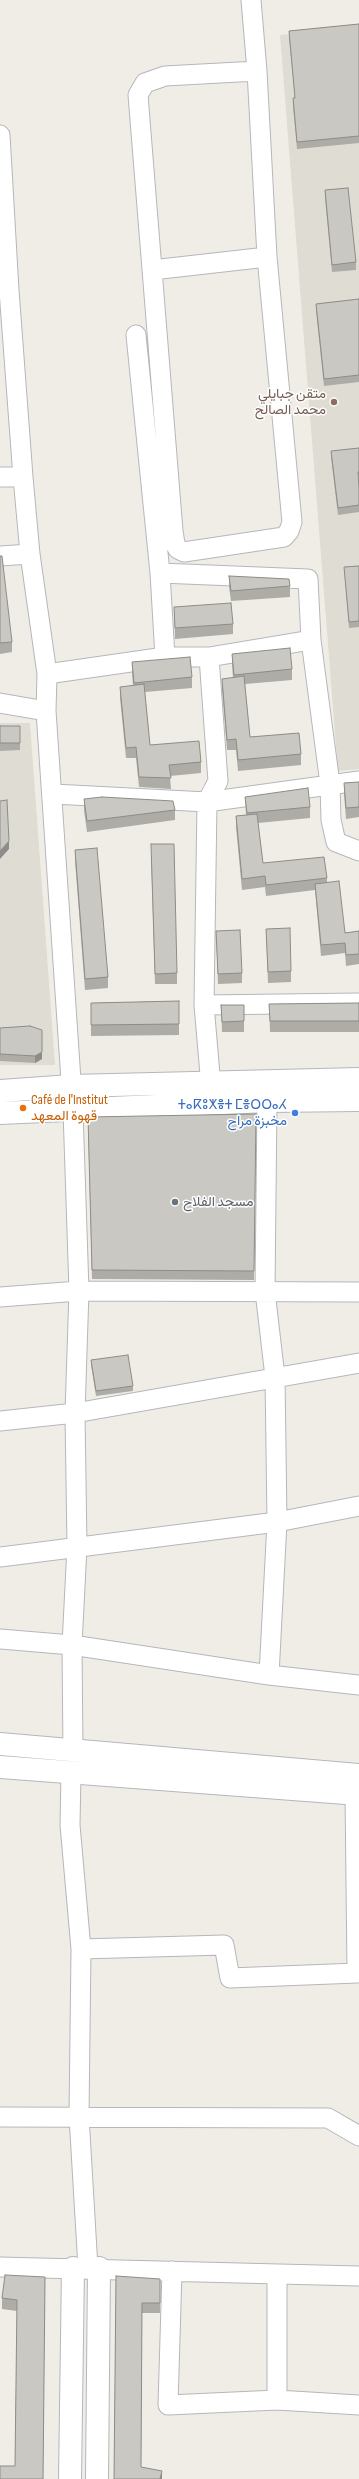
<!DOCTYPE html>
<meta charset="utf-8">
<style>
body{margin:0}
canvas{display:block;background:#efede5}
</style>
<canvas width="359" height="2479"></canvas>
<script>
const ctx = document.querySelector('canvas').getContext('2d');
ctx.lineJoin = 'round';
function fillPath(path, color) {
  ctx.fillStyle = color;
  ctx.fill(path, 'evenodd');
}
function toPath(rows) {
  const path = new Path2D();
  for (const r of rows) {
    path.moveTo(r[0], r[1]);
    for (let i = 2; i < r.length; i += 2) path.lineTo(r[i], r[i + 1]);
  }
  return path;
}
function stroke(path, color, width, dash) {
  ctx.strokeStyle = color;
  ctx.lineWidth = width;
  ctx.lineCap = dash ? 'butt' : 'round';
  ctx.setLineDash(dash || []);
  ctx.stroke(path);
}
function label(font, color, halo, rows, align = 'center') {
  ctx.font = font + ' "Sofia Sans Condensed",Vazirmatn,"Noto Sans Tifinagh",sans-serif';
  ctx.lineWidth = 3;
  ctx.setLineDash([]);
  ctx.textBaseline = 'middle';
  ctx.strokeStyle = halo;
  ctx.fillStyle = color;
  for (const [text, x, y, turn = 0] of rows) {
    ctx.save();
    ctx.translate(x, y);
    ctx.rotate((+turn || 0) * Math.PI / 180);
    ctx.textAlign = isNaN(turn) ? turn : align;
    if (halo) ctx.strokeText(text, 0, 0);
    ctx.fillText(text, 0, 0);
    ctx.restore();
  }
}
fillPath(toPath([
 [359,27,359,769,338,771,280,35],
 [0,723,30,723,55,1065,0,1065]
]), '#dfdcd3');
const street = toPath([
 [251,0,257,71,267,257,292,522,289,531,284,537,184,552,178,549,175,544,173,531,138,95,145,83,165,76,257,71],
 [0,135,9,290,23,477,30,554,47,674,46,711,73,1110,79,1291,75,1413,77,1547,72,1645,73,1752],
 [152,270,267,257],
 [136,335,160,573,165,657],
 [0,477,23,477],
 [0,556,30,554],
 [160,573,308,579,311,640,330,784,331,820,336,842,359,851],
 [209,657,218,781,207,802,204,1005,212,1098],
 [47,674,165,657,209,657,311,640],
 [0,703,46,711],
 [53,794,207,802,359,781],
 [204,1005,359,1003],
 [267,1101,265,1291,275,1377,277,1522,269,1675],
 [0,1297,79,1291,359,1292],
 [0,1421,75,1413,359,1363],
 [0,1557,277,1522,359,1506],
 [0,1639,72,1645,269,1675,359,1685],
 [71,1773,70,1825,81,1949,79,2116,88,2268],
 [81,1949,224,1945,230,1978,357,1973,355,1793],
 [0,2117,328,2118,359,2136],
 [0,2267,359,2276],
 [172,2271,168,2405,277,2400,359,2405],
 [277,2400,277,2275]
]);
const secondary = toPath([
 [0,1091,71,1086,359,1079],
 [0,1113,267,1101,359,1100],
 [0,1744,359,1775],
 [0,1767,359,1794],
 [70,2479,73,2268],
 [97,2479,99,2268]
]);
stroke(street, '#b5b7bb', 21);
stroke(secondary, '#b4b7bc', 24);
stroke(street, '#fff', 19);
stroke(secondary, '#fff', 22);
fillPath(toPath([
 [359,24,359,143,297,149,293,106,293,98,295,98,289,38,289,31],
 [325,190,356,262,356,270,332,272,325,198],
 [359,299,359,382,324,386,316,311,316,304],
 [359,448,359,479,358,479,359,488,359,512,338,515,331,457,331,451],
 [0,556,12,642,12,652,0,654],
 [359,566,359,627,349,628,344,567],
 [229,576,290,586,290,597,231,601,229,587],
 [174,607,233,624,233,634,175,639],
 [232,654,292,669,292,680,245,684,250,737,301,754,301,765,238,771,236,750,227,750,222,689,222,679,233,678,232,665],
 [132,662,192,677,192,688,145,692,150,745,201,762,201,773,170,776,171,789,139,787,136,758,126,758,120,698,120,687,133,686,132,673],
 [0,726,20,726,20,750,0,751],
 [359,782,359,817,346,819,344,794,344,783],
 [245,797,310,807,310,818,258,823,263,863,327,878,327,883,345,933,359,931,359,964,346,966,345,953,321,956,315,890,266,896,265,887,242,890,236,827,236,816,246,815],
 [84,799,175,810,175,820,87,832,84,810],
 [75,850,108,977,108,988,85,990,75,861],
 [151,855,177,973,177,984,155,984],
 [266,929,291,971,291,982,268,983],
 [216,931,242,973,242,983,218,984],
 [179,1001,179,1035,91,1036,91,1003],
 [359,1003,359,1032,270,1032,269,1004],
 [221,1005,244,1021,244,1032,222,1032],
 [0,1028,42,1059,35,1063,0,1061],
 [256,1114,254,1280,92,1279,88,1125],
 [91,1360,133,1386,133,1391,96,1396,91,1365],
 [116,2276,160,2290,160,2313,142,2313,141,2467,162,2479,114,2479],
 [45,2277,43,2479,15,2466,17,2311,2,2309,2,2298]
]), '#aeaca7');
fillPath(toPath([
 [9,841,9,849,0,859,0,851],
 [42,1052,42,1059,35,1063,35,1056],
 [162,2471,162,2479,160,2479]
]), '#8d8c88');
const building = toPath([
 [359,24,359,136,297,142,293,98,295,98,289,31,359,24],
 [348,188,356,262,332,265,325,190,348,188],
 [359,299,359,375,324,379,316,304,359,299],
 [359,448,359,472,358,472,359,488,359,505,338,508,331,451,359,448],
 [0,556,2,556,12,642,0,643,0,556],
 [359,566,359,621,349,622,344,567,359,566],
 [229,576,289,579,290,586,231,591,229,576],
 [231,603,233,624,175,628,174,607,231,603],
 [290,648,292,669,234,675,232,654,290,648],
 [190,657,192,677,134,683,132,662,190,657],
 [244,676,250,737,299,733,301,754,238,760,236,739,227,740,222,679,244,676],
 [144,684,150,745,199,741,201,762,169,765,171,778,139,777,136,747,126,748,120,687,144,684],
 [0,726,20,726,20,743,0,743,0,726],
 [359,782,359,807,346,808,344,783,359,782],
 [308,788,310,807,247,813,245,797,308,788],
 [102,797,173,801,175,810,87,821,84,799,102,797],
 [7,800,9,841,0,851,0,801,7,800],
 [257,814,263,863,324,857,327,878,266,885,265,876,242,879,236,816,257,814],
 [151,844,174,844,177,973,155,974,151,844],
 [97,848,108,977,85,979,75,850,97,848],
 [339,881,345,933,359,931,359,954,346,955,345,943,321,945,315,884,339,881],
 [290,928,291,971,268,972,266,929,290,928],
 [240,930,242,973,218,974,216,931,240,930],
 [179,1001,179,1024,91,1025,91,1003,179,1001],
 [359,1003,359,1021,270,1021,269,1004,359,1003],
 [221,1005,244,1005,244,1021,222,1022,221,1005],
 [30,1026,42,1030,42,1052,35,1056,0,1054,0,1028,30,1026],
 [256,1114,254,1271,92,1270,88,1117,256,1114],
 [128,1355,133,1386,96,1391,91,1360,128,1355],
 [5,2275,45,2277,43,2479,0,2479,0,2466,15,2466,17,2300,2,2298,5,2275],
 [116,2276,160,2279,160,2303,142,2303,141,2467,162,2471,160,2479,114,2479,116,2276]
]);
fillPath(building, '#cac8c2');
stroke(building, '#8d8c88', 1);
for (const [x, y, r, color] of [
 [334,402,4,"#8d6e63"],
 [23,1108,4,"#e8710a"],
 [295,1113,4,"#3f7fe0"],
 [175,1202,4,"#6b7280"]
]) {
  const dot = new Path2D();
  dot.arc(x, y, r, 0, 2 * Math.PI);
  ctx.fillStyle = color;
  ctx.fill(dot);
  stroke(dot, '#fff', 1.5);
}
label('14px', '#785e54', '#fff', [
 ["متقن جبايلي",326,394],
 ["محمد الصالح",326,410]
], 'right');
label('14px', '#c56008', '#fff', [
 ["Café de l'Institut",31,1100],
 ["قهوة المعهد",31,1116]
], 'left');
label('14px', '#366cbe', '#fff', [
 ["ⵜⴰⴽⵓⵅⴻⵜ ⵎⴻⵔⵔⴰⵃ",287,1105],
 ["مخبزة مراح",287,1121]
], 'right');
label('14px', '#5b616d', '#fff', [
 ["مسجد الفلاح",183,1202]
], 'left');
</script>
